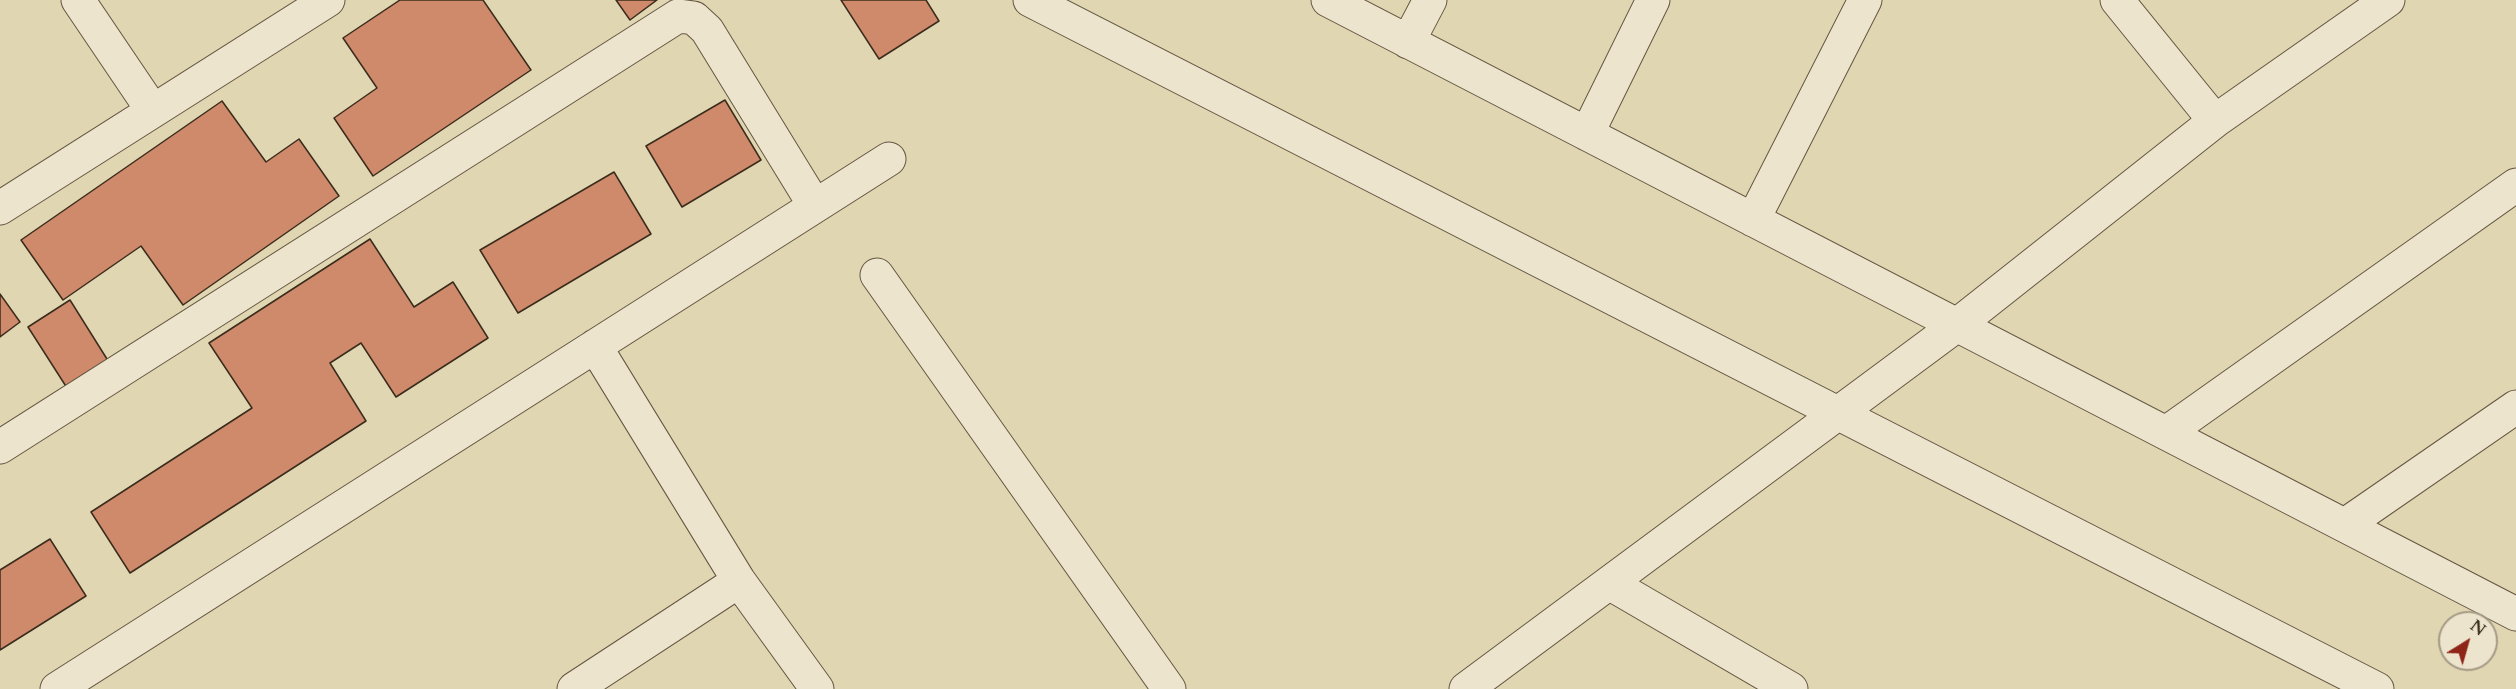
<!DOCTYPE html>
<style>
body{margin:0}
#map{position:relative;width:2516px;height:689px;overflow:hidden;background:#e1d6b2;font-family:Cardo,serif}
canvas{display:block}
.north{position:absolute;left:2438px;top:611px;width:60px;height:60px;box-sizing:border-box;background:#ece4cd;border:2px solid #a59a86;border-radius:50%;rotate:37deg;font-size:16px;font-weight:700;line-height:24px;text-align:center;color:#3a2c1c}
.north::after{content:'';display:block;margin:auto;width:21px;height:27px;background:#8f2418;clip-path:polygon(50% 0,100% 100%,50% 72%,0 100%)}
</style>
<div id="map">
<canvas width="2516" height="689"></canvas>
<div class="north">N</div>
</div>
<script>
const ctx = document.querySelector('canvas').getContext('2d');
ctx.lineJoin = 'round';
function fillPath(path, color) {
  ctx.fillStyle = color;
  ctx.fill(path, 'evenodd');
}
function toPath(rows) {
  const path = new Path2D();
  for (const r of rows) {
    path.moveTo(r[0], r[1]);
    for (let i = 2; i < r.length; i += 2) path.lineTo(r[i], r[i + 1]);
  }
  return path;
}
function stroke(path, color, width, dash) {
  ctx.strokeStyle = color;
  ctx.lineWidth = width;
  ctx.lineCap = dash ? 'butt' : 'round';
  ctx.setLineDash(dash || []);
  ctx.stroke(path);
}
const building = toPath([
 [400,0,483,0,531,70,373,176,334,118,377,88,343,38,400,0],
 [616,0,657,0,630,20,616,0],
 [841,0,926,0,939,21,879,59,841,0],
 [725,100,761,160,682,207,646,146,725,100],
 [222,101,266,162,299,139,339,196,183,305,141,246,63,300,21,240,222,101],
 [614,172,651,234,518,313,480,250,614,172],
 [370,239,414,307,453,282,488,338,396,397,361,343,330,363,366,421,130,573,91,512,252,408,209,343,370,239],
 [0,294,20,322,0,337,0,294],
 [70,300,117,375,76,402,28,327,70,300],
 [50,539,86,596,0,650,0,570,50,539]
]);
fillPath(building, '#cf896b');
stroke(building, '#3a2c1c', 1.5);
const minor = toPath([
 [78,0,153,111],
 [1030,0,2377,689],
 [1328,0,2516,614],
 [2117,0,2215,121],
 [1408,42,1430,0],
 [1587,134,1653,0],
 [0,208,328,0],
 [1753,220,1865,0],
 [877,275,1169,689],
 [595,346,739,581,817,689],
 [2166,433,2516,185],
 [0,447,678,16,694,18,707,30,815,206],
 [2345,525,2516,407],
 [1609,583,1791,689],
 [57,689,889,159],
 [574,689,739,581],
 [1466,689,1957,325,2215,121,2388,0]
]);
stroke(minor, '#645642', 35);
stroke(minor, '#ece4cd', 33);
</script>
